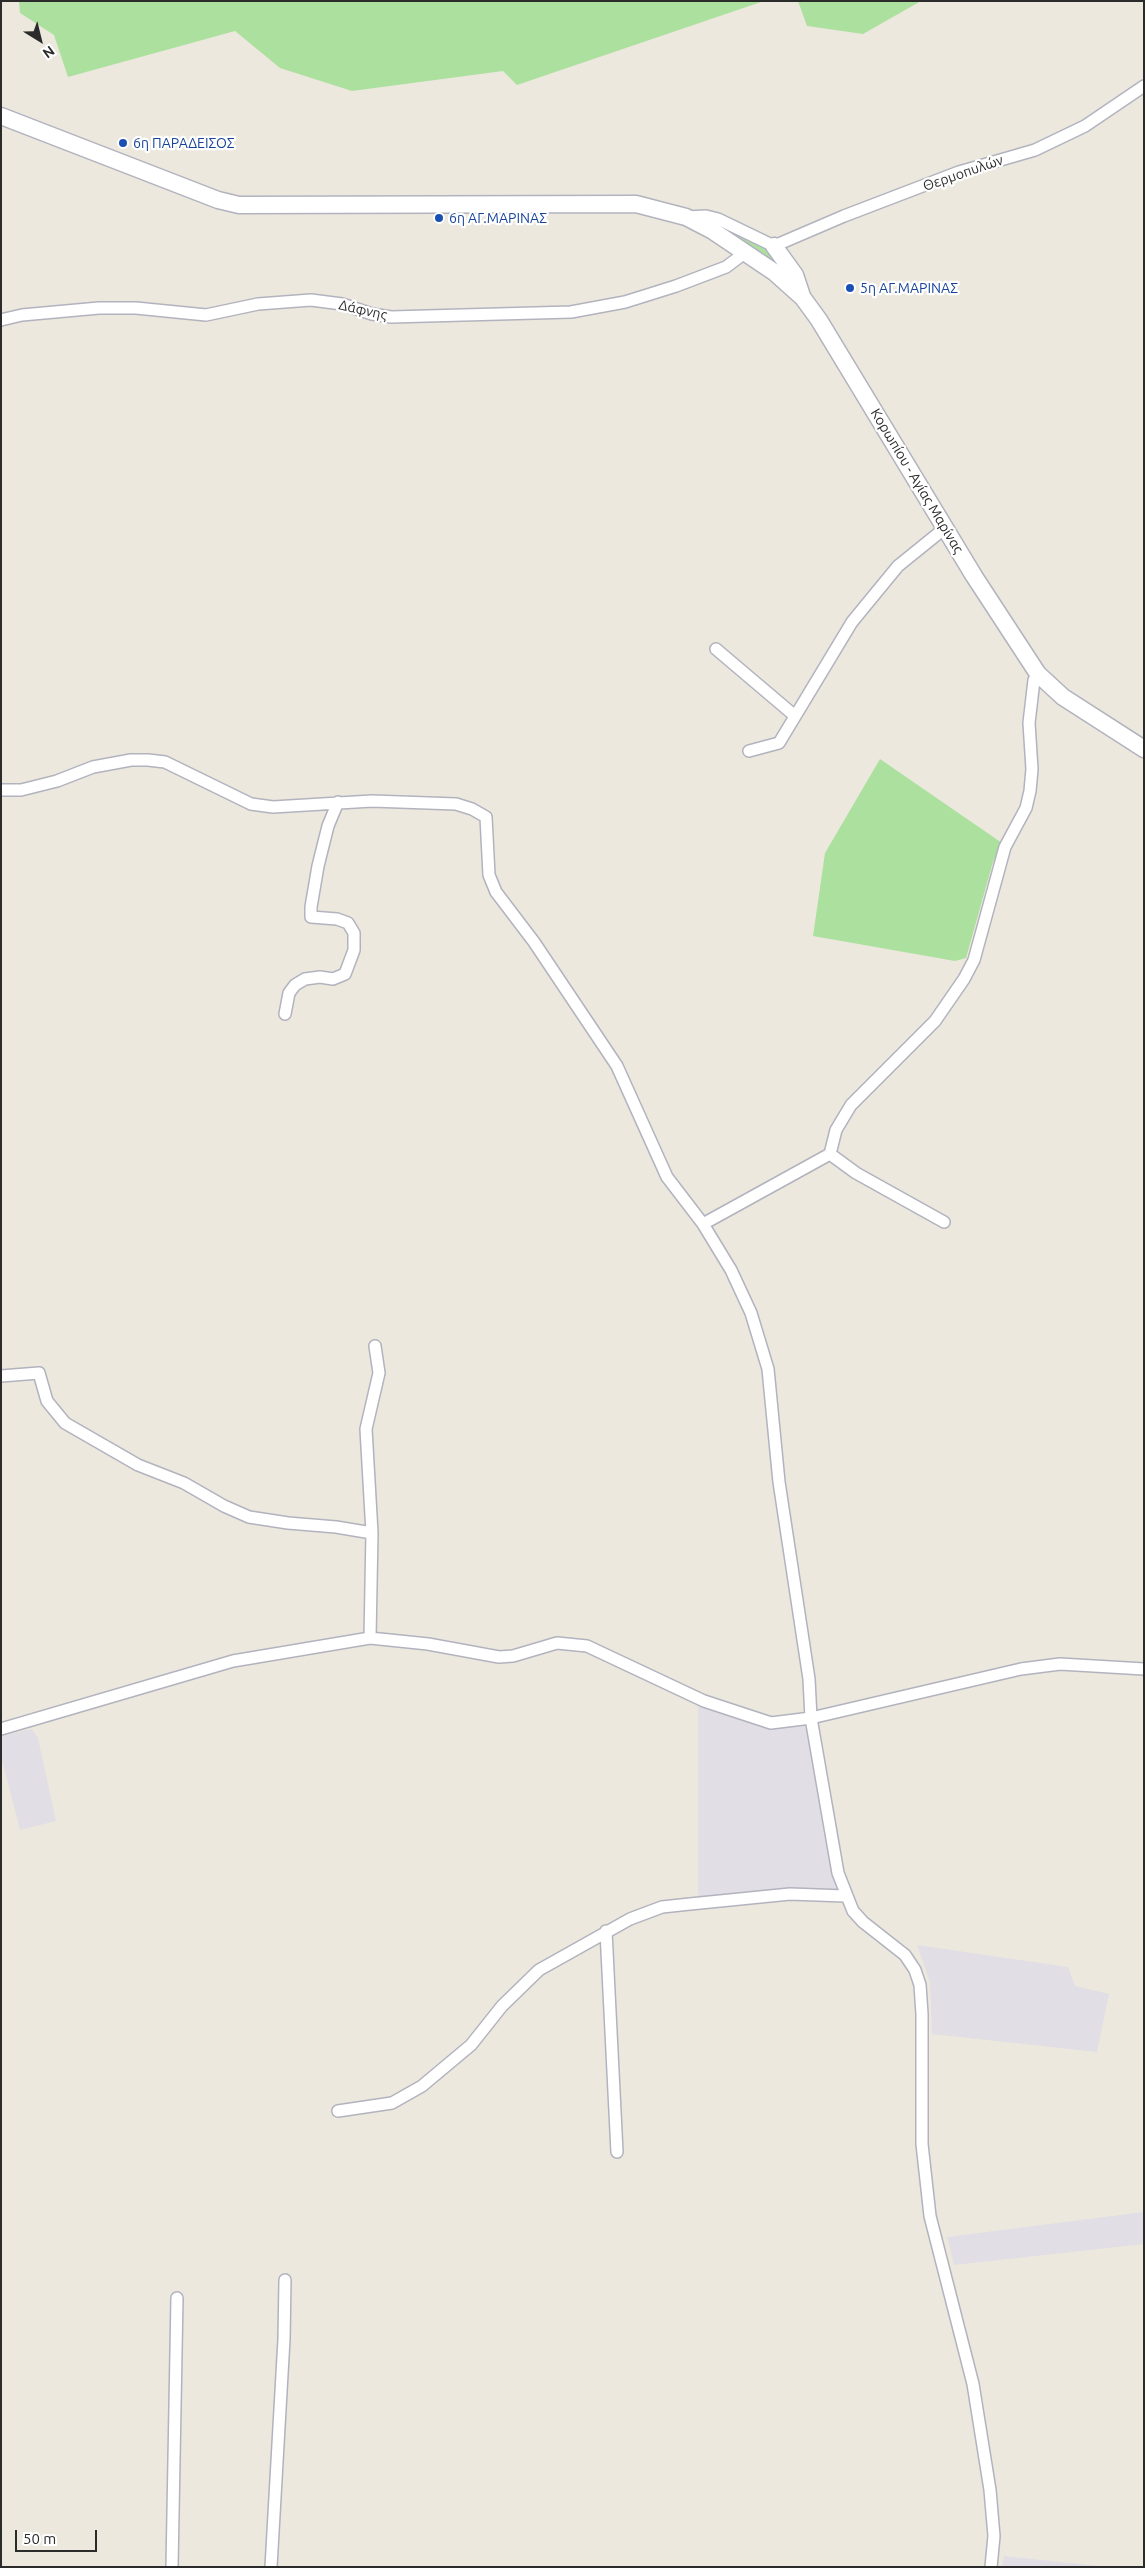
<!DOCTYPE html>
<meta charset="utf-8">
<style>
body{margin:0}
#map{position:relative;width:1145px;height:2568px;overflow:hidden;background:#ece8de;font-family:Ubuntu,sans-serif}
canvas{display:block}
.frame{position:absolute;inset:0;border:2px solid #2b2b2b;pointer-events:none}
.north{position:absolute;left:15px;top:15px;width:50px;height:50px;-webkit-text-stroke:4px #fff;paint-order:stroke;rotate:144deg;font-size:14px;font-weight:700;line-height:20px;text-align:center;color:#2b2b2b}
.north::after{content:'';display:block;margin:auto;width:18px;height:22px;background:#2b2b2b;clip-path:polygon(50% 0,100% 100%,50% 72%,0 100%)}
.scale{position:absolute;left:15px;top:2530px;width:82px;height:22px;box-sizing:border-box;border:2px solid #2b2b2b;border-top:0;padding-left:6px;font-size:15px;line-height:18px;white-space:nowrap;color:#2b2b2b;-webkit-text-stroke:4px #fff;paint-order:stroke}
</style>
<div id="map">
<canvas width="1145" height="2568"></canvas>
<div class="frame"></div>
<div class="north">N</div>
<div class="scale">50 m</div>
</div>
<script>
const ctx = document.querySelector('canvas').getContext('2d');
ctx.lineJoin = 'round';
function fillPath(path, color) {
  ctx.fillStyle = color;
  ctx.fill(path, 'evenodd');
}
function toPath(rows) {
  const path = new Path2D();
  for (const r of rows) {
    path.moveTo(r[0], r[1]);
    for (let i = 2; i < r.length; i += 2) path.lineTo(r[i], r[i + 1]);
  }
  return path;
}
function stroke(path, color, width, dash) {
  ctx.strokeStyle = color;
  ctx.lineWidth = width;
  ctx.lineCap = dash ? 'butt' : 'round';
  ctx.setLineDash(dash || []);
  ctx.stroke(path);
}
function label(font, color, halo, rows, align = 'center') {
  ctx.font = font + ' Ubuntu,sans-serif';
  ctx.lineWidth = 4.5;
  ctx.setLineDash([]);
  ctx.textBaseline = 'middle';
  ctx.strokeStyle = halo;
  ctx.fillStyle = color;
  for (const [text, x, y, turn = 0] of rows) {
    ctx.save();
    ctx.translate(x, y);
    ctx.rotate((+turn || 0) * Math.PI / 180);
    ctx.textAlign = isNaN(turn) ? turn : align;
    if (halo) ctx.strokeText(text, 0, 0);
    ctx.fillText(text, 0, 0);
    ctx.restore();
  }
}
fillPath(toPath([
 [698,1702,774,1728,806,1723,814,1768,842,1890,698,1899],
 [32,1729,38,1738,56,1821,20,1830,1,1756,1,1736],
 [917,1945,1068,1967,1075,1986,1109,1994,1097,2052,932,2034,930,1982],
 [1144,2212,1144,2244,954,2265,947,2237],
 [1004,2556,1108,2567,1002,2567]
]), '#e1dee5');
fillPath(toPath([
 [19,1,764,1,517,85,503,71,352,91,280,68,235,31,68,77,54,35,20,13],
 [798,1,921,1,863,34,807,26],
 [710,219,768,249,789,272],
 [880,759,1002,843,993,862,966,958,955,961,813,936,825,853]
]), '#ace09e');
const street = toPath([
 [686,217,706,216,718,219,774,246,844,216,959,172,1035,150,1085,126,1144,86],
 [1,320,22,315,99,308,136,308,206,315,258,304,311,300,342,304,372,314,391,317,571,312,625,302,676,286,726,267,746,252],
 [716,649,795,716],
 [749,751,779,743,852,622,898,566,945,528],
 [1,790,21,790,57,781,93,767,131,760,148,760,165,762,251,804,273,807,372,801,456,804,472,809,486,817,489,875,496,892,534,942,617,1066,667,1177,703,1224,731,1270,751,1313,768,1369,779,1482,809,1679,811,1718,838,1873,853,1911,863,1922,905,1955,915,1970,920,1985,922,2014,922,2144,930,2216,973,2384,990,2490,994,2536,991,2567],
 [285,1014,289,993,295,985,305,979,320,977,333,979,345,974,354,950,354,933,348,923,337,919,311,917,311,907,318,866,328,826,338,802],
 [830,1154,856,1173,944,1222],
 [703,1224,830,1154,836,1130,851,1105,935,1021,964,979,974,960,1005,847,1026,808,1030,791,1032,769,1029,723,1034,680,1038,674],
 [1,1376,39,1373,47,1401,65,1423,138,1465,184,1483,224,1506,249,1517,288,1523,336,1527,372,1533],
 [370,1638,372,1533,366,1429,379,1373,375,1346],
 [1,1729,233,1661,370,1638,428,1644,499,1657,513,1656,557,1643,587,1646,704,1701,771,1723,811,1718,1021,1669,1060,1664,1144,1669],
 [606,1931,617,2152],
 [338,2111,392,2103,422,2086,471,2045,502,2006,539,1970,630,1919,662,1907,690,1904,790,1894,845,1896],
 [172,2567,177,2298],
 [271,2567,284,2339,285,2280]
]);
const secondary = toPath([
 [1,116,218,200,239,205,636,204,686,217,713,231,774,272,803,298,819,320,974,576,1038,674,1063,697,1144,749],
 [774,246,795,275,802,296]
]);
stroke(street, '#b2b3be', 14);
stroke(secondary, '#b2b3be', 19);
stroke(street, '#fff', 11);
stroke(secondary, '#fff', 16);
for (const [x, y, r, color] of [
 [123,143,5,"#1a4fb4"],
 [439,218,5,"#1a4fb4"],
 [850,288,5,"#1a4fb4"]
]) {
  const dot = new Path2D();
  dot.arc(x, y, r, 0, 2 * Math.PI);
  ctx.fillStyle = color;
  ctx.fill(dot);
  stroke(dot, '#fff', 2);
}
label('14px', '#164399', '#fff', [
 ["6η ΠΑΡΑΔΕΙΣΟΣ",133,143],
 ["6η ΑΓ.ΜΑΡΙΝΑΣ",449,218],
 ["5η ΑΓ.ΜΑΡΙΝΑΣ",860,288]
], 'left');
label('14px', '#2b2b2b', '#fff', [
 ["Θερμοπυλών",963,173,-19],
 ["Δάφνης",363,310,13],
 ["Κορωπίου - Αγίας Μαρίνας",917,481,59]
]);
</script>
